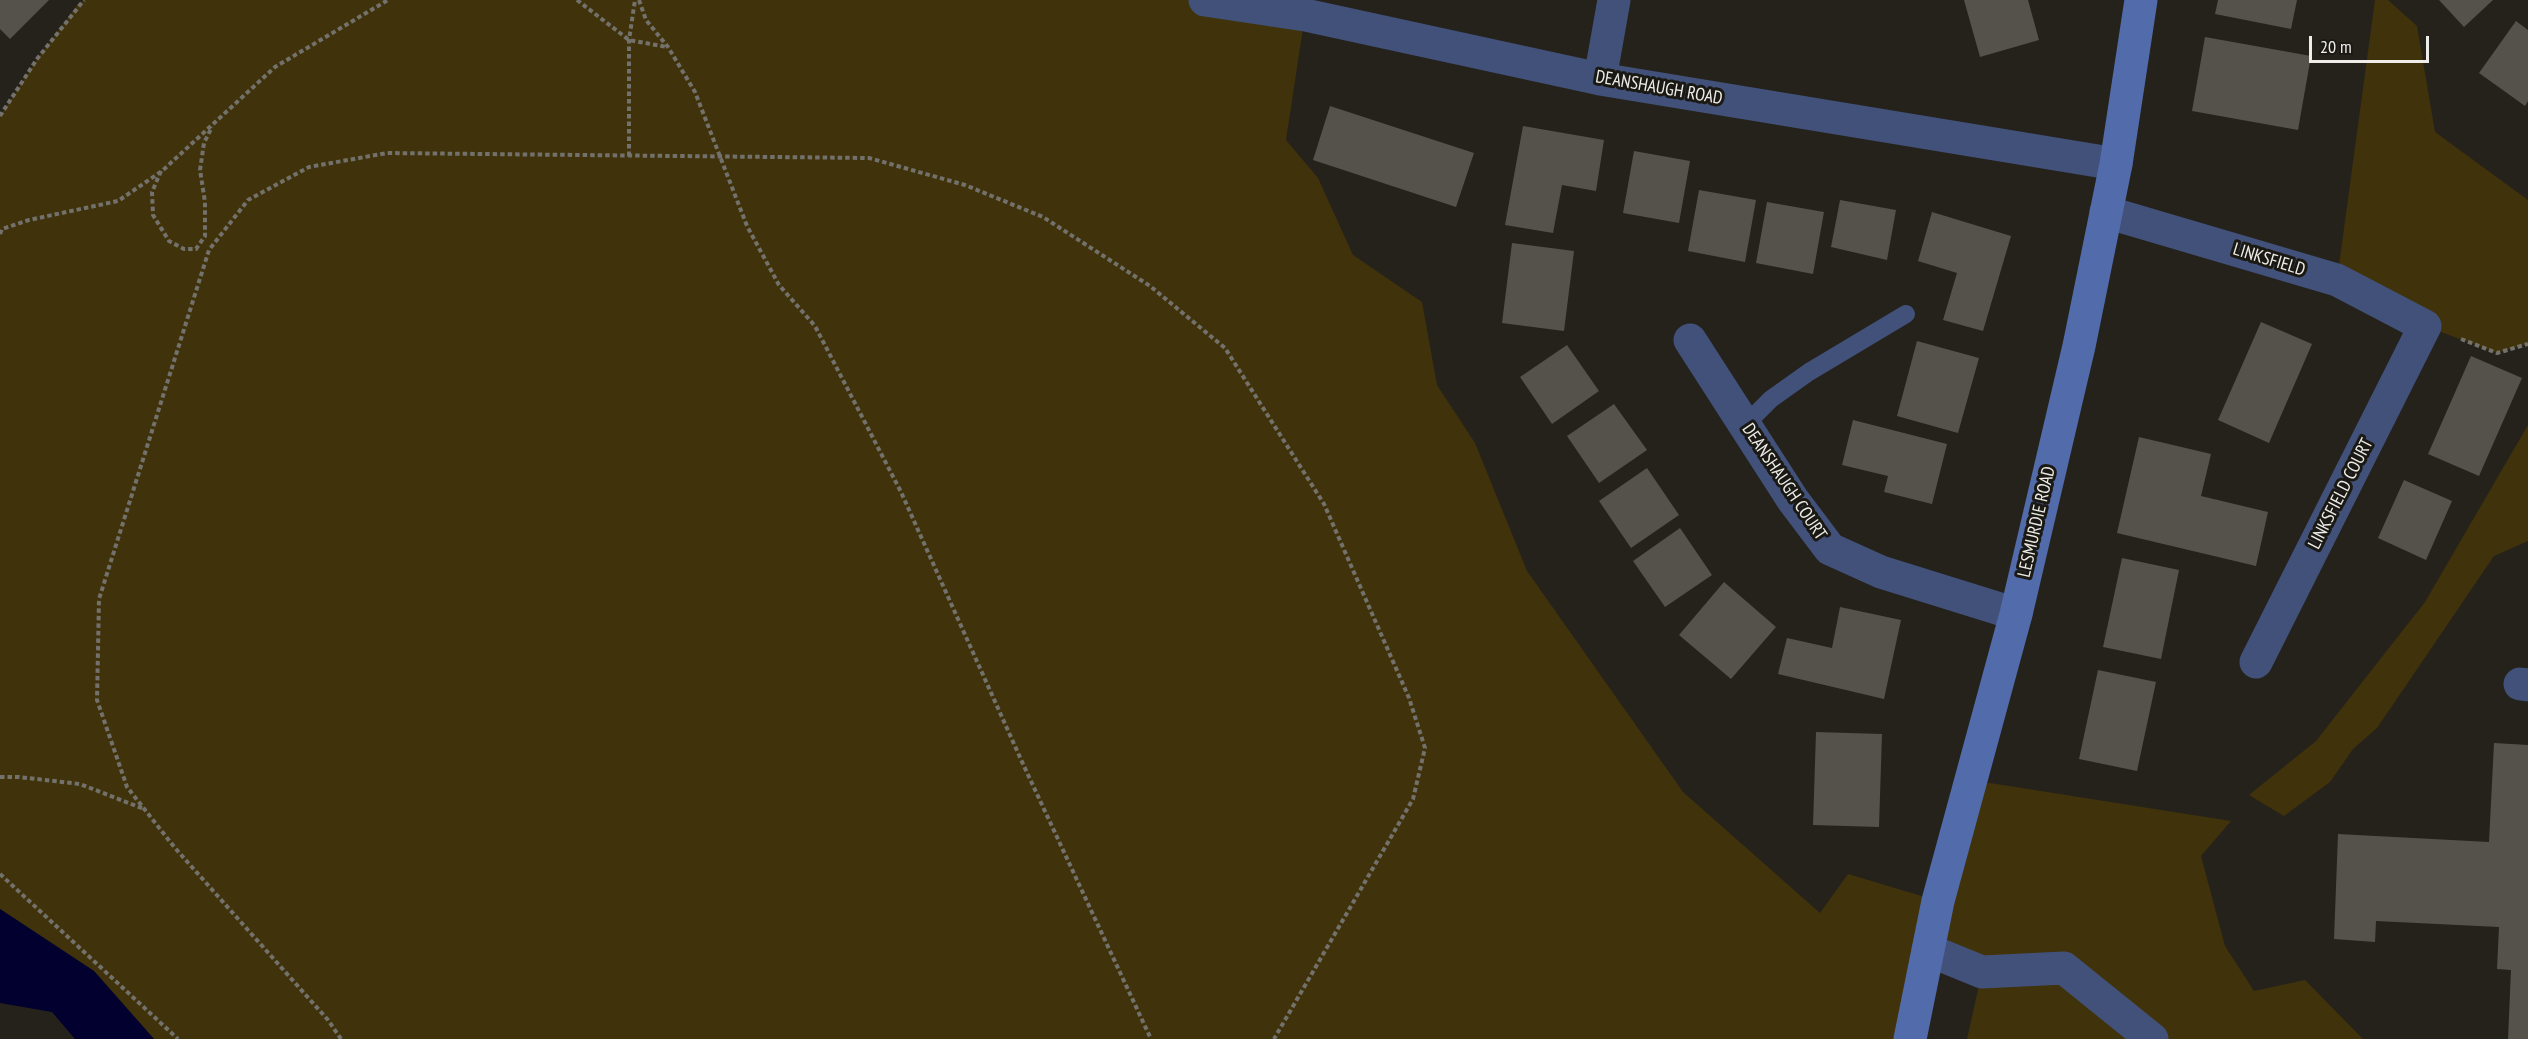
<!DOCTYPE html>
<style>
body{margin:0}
#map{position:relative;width:2528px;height:1039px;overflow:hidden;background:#25221c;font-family:"PT Sans Narrow",sans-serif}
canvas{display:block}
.scale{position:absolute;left:2309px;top:36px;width:120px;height:27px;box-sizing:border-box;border:3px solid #eeede9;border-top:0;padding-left:8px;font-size:18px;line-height:21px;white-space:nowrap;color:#eeede9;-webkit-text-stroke:4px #1b1913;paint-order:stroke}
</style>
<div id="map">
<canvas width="2528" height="1039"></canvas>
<div class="scale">20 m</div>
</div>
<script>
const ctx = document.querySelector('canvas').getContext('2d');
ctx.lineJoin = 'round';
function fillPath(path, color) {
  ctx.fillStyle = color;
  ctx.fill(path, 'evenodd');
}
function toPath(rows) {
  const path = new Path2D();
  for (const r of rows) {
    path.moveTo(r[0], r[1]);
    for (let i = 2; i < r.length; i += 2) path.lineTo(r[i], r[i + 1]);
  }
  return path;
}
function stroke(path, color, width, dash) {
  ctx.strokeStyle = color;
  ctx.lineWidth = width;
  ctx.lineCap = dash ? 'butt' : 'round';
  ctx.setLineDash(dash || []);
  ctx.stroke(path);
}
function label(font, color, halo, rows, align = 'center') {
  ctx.font = font + ' "PT Sans Narrow",sans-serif';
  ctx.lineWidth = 6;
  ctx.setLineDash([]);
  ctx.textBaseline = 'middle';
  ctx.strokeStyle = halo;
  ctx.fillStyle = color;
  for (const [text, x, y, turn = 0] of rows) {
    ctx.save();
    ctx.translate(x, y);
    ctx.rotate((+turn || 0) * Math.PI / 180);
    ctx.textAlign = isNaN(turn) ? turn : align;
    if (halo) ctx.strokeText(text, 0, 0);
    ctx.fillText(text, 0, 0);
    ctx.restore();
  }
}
fillPath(toPath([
 [85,0,1205,0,1305,15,1286,140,1318,178,1353,255,1422,302,1437,385,1475,443,1527,571,1683,792,1820,913,1848,874,1938,901,1971,780,2231,821,2201,856,2225,946,2254,991,2305,980,2363,1039,1967,1039,1982,972,1929,950,1910,1039,154,1039,94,971,0,909,0,116,37,59,79,3],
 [2375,0,2388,0,2417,26,2435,132,2528,200,2528,344,2497,353,2425,326,2337,280],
 [2528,425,2528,541,2494,556,2377,728,2353,749,2330,782,2284,816,2249,795,2316,741,2425,602]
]), '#40320a');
fillPath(toPath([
 [0,909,94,971,154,1039,75,1039,52,1012,0,1003]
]), '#01002e');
fillPath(toPath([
 [0,0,49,0,10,39,0,29],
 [1964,0,2028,0,2039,40,1980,57],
 [2218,0,2297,0,2291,29,2215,14],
 [2439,0,2493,0,2464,27],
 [2516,21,2528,30,2528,101,2525,106,2479,73],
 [2205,37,2311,56,2298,130,2192,111],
 [1330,106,1474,153,1456,207,1313,160],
 [1523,126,1604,140,1596,191,1562,185,1553,233,1505,225],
 [1634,151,1690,161,1679,223,1623,213],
 [1699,190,1756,200,1745,262,1688,251],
 [1840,200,1896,210,1887,260,1831,247],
 [1767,202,1824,212,1813,274,1756,263],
 [1932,212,2011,236,1983,331,1943,320,1957,273,1918,261],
 [1512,243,1574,251,1564,331,1502,323],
 [2261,322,2312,344,2269,443,2218,420],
 [1917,341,1979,358,1958,433,1897,416],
 [1567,345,1599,391,1552,424,1520,377],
 [2471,356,2522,378,2479,476,2428,454],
 [1614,404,1647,450,1599,483,1567,436],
 [1853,420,1947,444,1932,504,1884,492,1888,476,1842,465],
 [2139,437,2211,454,2201,496,2268,512,2256,566,2117,533],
 [1647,468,1679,515,1631,548,1599,501],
 [2404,480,2452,501,2426,560,2378,538],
 [1680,528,1712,575,1665,607,1633,561],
 [2122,558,2179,570,2161,659,2103,647],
 [1724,582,1776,627,1731,679,1679,635],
 [1840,607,1901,620,1884,699,1778,674,1787,638,1832,648],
 [2098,670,2156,682,2137,771,2079,759],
 [1816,732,1882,734,1879,827,1813,825],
 [2494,743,2528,745,2528,1039,2508,1039,2511,970,2497,969,2499,927,2376,921,2375,942,2334,939,2338,834,2489,842]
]), '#55524b');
stroke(toPath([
 [577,0,629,40,667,47],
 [639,0,646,20,668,47,695,92,747,226,779,285,815,326,901,492,1023,764,1151,1039],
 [0,116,37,59,84,0],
 [629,156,629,40,635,0],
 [161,171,152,192,153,215,169,241,184,249,196,249,205,236,205,202,200,170,204,143,212,127],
 [0,234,2,229,29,220,118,201,162,171,275,67,388,0],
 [2461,339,2497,353,2528,344],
 [0,777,19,777,80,784,144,809],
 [0,874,178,1039],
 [341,1039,328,1020,175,848,127,787,97,700,99,599,209,250,248,200,309,167,387,153,869,158,965,185,1043,217,1150,286,1225,348,1324,504,1409,698,1425,748,1413,799,1274,1039]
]), '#73716c', 4, [4.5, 3]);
stroke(toPath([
 [1745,425,1771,399,1809,372,1906,314]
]), '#41517a', 18);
stroke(toPath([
 [1205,0,1305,15,1600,79,2116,164],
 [1600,79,1614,0],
 [2106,212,2337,280,2425,326,2256,662],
 [1690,340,1793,500,1830,549,1881,572,2016,614],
 [2520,684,2528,685],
 [1928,950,1982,972,2064,968,2152,1039]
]), '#41517a', 33);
stroke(toPath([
 [1910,1039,1938,901,2016,614,2079,346,2116,164,2141,0]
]), '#516bab', 33);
label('18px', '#eeede9', '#1b1913', [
 ["DEANSHAUGH ROAD",1659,88,10],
 ["LINKSFIELD",2269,260,17],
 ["DEANSHAUGH COURT",1784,482,56],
 ["LINKSFIELD COURT",2341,494,-63],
 ["LESMURDIE ROAD",2037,522,-77]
]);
</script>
